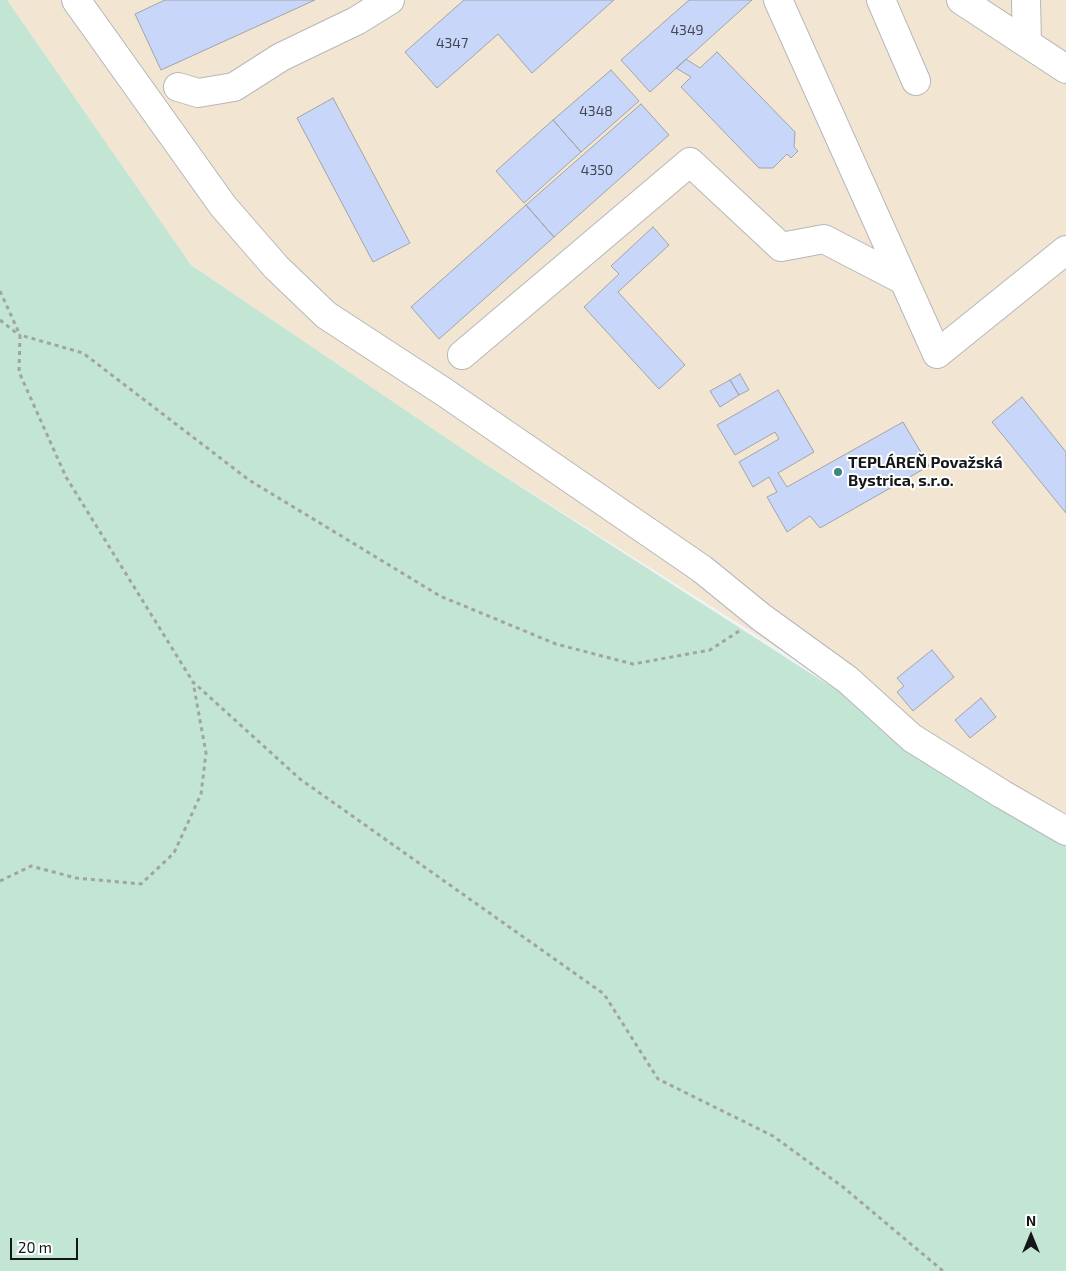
<!DOCTYPE html>
<meta charset="utf-8">
<style>
body{margin:0}
#map{position:relative;width:1066px;height:1271px;overflow:hidden;background:#f0f2f5;font-family:"Exo 2",sans-serif}
canvas{display:block}
.north{position:absolute;left:1006px;top:1211px;width:50px;height:50px;-webkit-text-stroke:4px #fff;paint-order:stroke;rotate:0deg;font-size:14px;font-weight:700;line-height:20px;text-align:center;color:#151617}
.north::after{content:'';display:block;margin:auto;width:18px;height:22px;background:#151617;clip-path:polygon(50% 0,100% 100%,50% 72%,0 100%)}
.scale{position:absolute;left:10px;top:1238px;width:68px;height:22px;box-sizing:border-box;border:2px solid #151617;border-top:0;padding-left:6px;font-size:15px;line-height:18px;white-space:nowrap;color:#151617;-webkit-text-stroke:4px #fff;paint-order:stroke}
</style>
<div id="map">
<canvas width="1066" height="1271"></canvas>
<div class="north">N</div>
<div class="scale">20 m</div>
</div>
<script>
const ctx = document.querySelector('canvas').getContext('2d');
ctx.lineJoin = 'round';
function fillPath(path, color) {
  ctx.fillStyle = color;
  ctx.fill(path, 'evenodd');
}
function toPath(rows) {
  const path = new Path2D();
  for (const r of rows) {
    path.moveTo(r[0], r[1]);
    for (let i = 2; i < r.length; i += 2) path.lineTo(r[i], r[i + 1]);
  }
  return path;
}
function stroke(path, color, width, dash) {
  ctx.strokeStyle = color;
  ctx.lineWidth = width;
  ctx.lineCap = dash ? 'butt' : 'round';
  ctx.setLineDash(dash || []);
  ctx.stroke(path);
}
function label(font, color, halo, rows, align = 'center') {
  ctx.font = font + ' "Exo 2",sans-serif';
  ctx.lineWidth = 4;
  ctx.setLineDash([]);
  ctx.textBaseline = 'middle';
  ctx.strokeStyle = halo;
  ctx.fillStyle = color;
  for (const [text, x, y, turn = 0] of rows) {
    ctx.save();
    ctx.translate(x, y);
    ctx.rotate((+turn || 0) * Math.PI / 180);
    ctx.textAlign = isNaN(turn) ? turn : align;
    if (halo) ctx.strokeText(text, 0, 0);
    ctx.fillText(text, 0, 0);
    ctx.restore();
  }
}
fillPath(toPath([
 [7,0,1066,0,1066,834,960,763,476,458,191,265]
]), '#f2e6d2');
fillPath(toPath([
 [0,0,7,0,191,265,476,458,1066,838,1066,1271,0,1271]
]), '#c3e5d3');
const building = toPath([
 [165,0,315,0,161,70,135,14,165,0],
 [464,0,614,0,532,73,498,34,437,88,405,52,464,0],
 [689,0,752,0,650,92,621,60,689,0],
 [717,52,795,132,794,147,798,151,791,158,787,154,773,168,759,168,681,87,691,77,676,68,686,59,700,68,717,52],
 [611,70,639,101,581,152,553,120,611,70],
 [333,98,410,243,373,262,297,118,333,98],
 [641,104,669,135,554,237,526,205,641,104],
 [553,120,581,152,524,203,496,171,553,120],
 [526,205,554,237,439,339,411,307,526,205],
 [653,227,669,245,618,292,685,365,659,389,584,307,619,274,611,266,653,227],
 [740,374,749,390,739,395,730,380,740,374],
 [730,380,739,395,720,407,710,391,730,380],
 [778,390,814,452,778,473,787,487,903,422,929,466,820,528,810,516,787,532,767,497,777,492,769,477,753,487,739,462,779,439,775,432,735,455,717,425,778,390],
 [1022,397,1066,452,1066,513,992,422,1022,397],
 [932,650,954,677,913,711,897,692,904,686,897,678,932,650],
 [981,698,996,717,970,738,955,720,981,698]
]);
fillPath(building, '#c8d7f9');
stroke(building, '#a3a4a7', 1);
const minor = toPath([
 [76,0,223,206,276,267,326,315,444,392,702,569,761,617,848,680,912,738,1002,794,1066,831],
 [778,0,937,354,1066,250],
 [881,0,916,81],
 [961,0,1066,69],
 [1026,0,1027,43],
 [178,87,198,93,234,87,281,57,356,21,390,0],
 [462,355,690,162,781,247,824,239,903,280]
]);
stroke(minor, '#b6b7ba', 30);
stroke(toPath([
 [0,291,20,335],
 [0,320,19,335],
 [739,631,710,650,633,664,556,644,440,596,249,480,83,353,20,335,19,372,66,477,193,682,300,779,604,994,658,1079,773,1136,843,1187,943,1271],
 [0,881,31,866,76,878,141,884,174,853,201,794,206,753,193,682]
]), '#a1a3a5', 3, [4, 4]);
stroke(minor, '#fff', 28);
for (const [x, y, r, color] of [
 [838,472,5,"#3d8585"]
]) {
  const dot = new Path2D();
  dot.arc(x, y, r, 0, 2 * Math.PI);
  ctx.fillStyle = color;
  ctx.fill(dot);
  stroke(dot, '#fff', 2);
}
label('14px', '#424650', null, [
 ["4349",687,30],
 ["4347",452,43],
 ["4348",596,111],
 ["4350",597,170]
]);
label('bold 16px', '#151617', '#fff', [
 ["TEPLÁREŇ Považská",848,463],
 ["Bystrica, s.r.o.",848,481]
], 'left');
</script>
